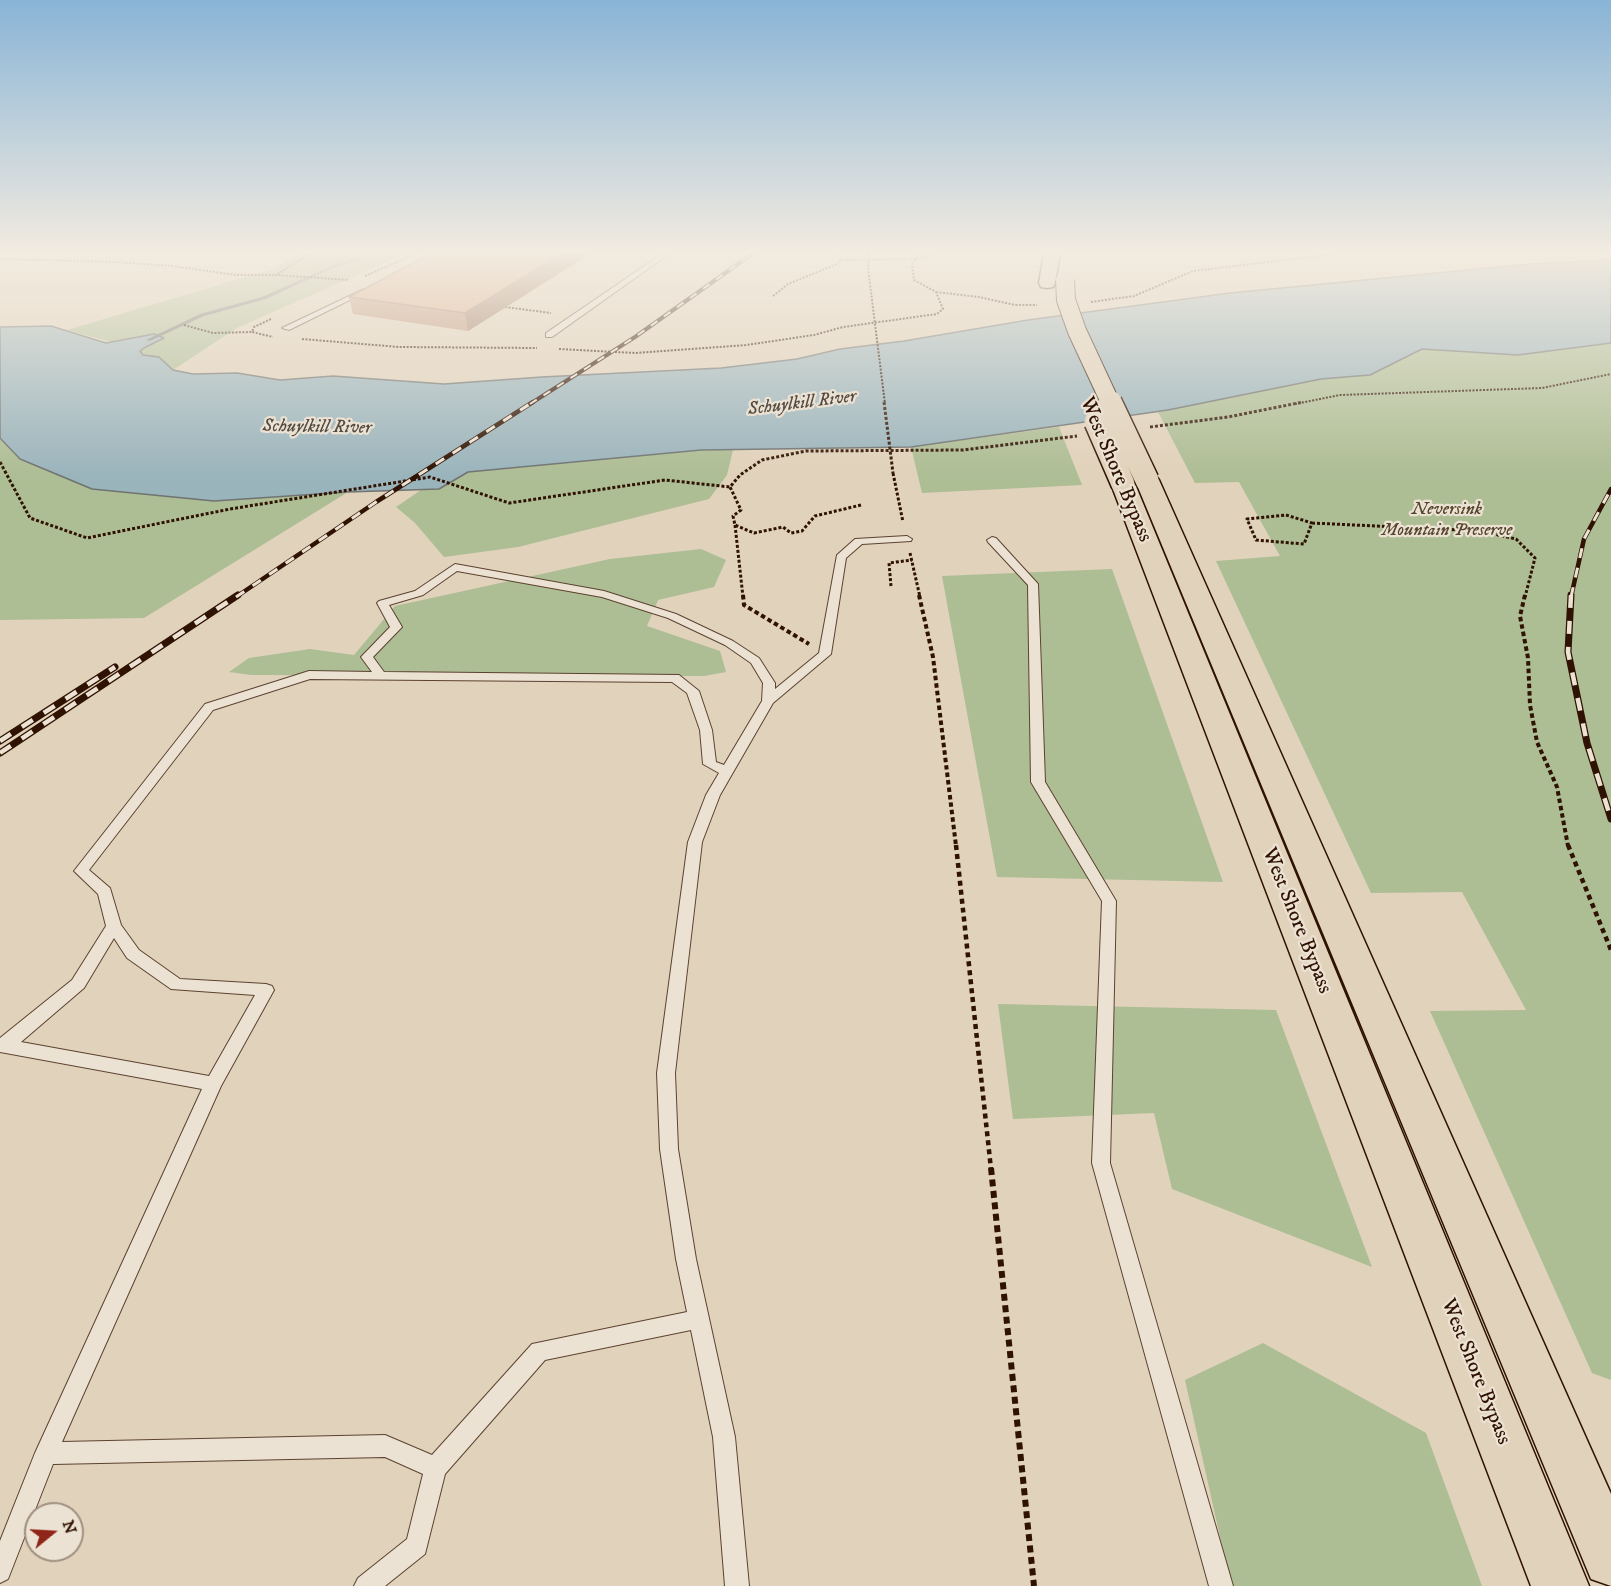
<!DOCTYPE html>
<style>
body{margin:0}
#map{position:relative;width:1611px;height:1586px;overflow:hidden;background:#e1d2bb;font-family:"IM FELL DW Pica",serif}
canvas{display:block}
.north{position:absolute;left:24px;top:1502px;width:60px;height:60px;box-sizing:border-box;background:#ece2d3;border:2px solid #a08f7f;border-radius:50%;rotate:72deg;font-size:16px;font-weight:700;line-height:24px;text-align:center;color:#2f1201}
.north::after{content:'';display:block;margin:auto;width:21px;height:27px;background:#8f2418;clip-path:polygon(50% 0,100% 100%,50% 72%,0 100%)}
</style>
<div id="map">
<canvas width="1611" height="1586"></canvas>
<div class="north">N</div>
</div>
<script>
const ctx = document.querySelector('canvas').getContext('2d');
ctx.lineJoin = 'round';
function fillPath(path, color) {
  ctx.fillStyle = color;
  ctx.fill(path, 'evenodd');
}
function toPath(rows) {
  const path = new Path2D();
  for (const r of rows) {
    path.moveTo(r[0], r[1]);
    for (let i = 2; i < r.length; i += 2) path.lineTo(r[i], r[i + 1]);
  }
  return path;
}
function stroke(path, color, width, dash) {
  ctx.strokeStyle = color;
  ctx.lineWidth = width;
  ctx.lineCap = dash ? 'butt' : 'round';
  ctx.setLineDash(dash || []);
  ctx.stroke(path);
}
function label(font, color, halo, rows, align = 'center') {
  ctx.font = font + ' "IM FELL DW Pica",serif';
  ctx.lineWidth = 4.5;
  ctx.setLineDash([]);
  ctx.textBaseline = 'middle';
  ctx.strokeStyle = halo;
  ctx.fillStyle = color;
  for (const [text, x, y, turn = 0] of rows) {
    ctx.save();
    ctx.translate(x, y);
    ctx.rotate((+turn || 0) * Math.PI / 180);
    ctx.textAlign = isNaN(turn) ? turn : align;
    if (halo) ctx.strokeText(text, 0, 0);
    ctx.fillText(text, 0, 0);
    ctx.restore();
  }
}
fillPath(toPath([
 [297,254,405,254,237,328,173,370,159,357,143,355,140,351,154,334,111,342,67,330,272,269],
 [1611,343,1611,1380,1592,1373,1430,1011,1526,1010,1462,892,1371,893,1216,561,1280,556,1239,482,1195,483,1158,412,1321,379,1370,375,1422,349,1518,355],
 [1059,427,1082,485,922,493,911,447],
 [0,438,20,459,214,501,348,492,144,618,0,620],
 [701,450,733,450,727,475,709,499,518,547,444,557,415,523,396,507,421,490,439,489,468,472],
 [701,549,726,560,714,587,658,600,647,626,720,651,726,672,704,676,251,675,229,672,249,658,310,649,354,655,395,606,610,559],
 [1112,569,1223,882,997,877,942,576],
 [998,1004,1276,1010,1372,1267,1172,1189,1154,1113,1013,1119],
 [1263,1343,1426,1433,1482,1586,1231,1586,1185,1380]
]), '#adbd94');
const water = toPath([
 [1611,260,1611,343,1518,355,1422,349,1370,375,1321,379,1168,410,911,447,701,450,468,472,439,489,348,492,214,501,92,489,20,459,0,438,0,327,51,326,106,343,154,334,164,338,144,348,140,351,143,355,159,357,173,370,193,374,237,373,280,380,333,376,444,384,542,377,721,368,797,359,840,349,904,341,1028,320,1230,293,1530,264,1611,260]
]);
fillPath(water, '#9ab4bc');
stroke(water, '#6f7371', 1.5);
fillPath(toPath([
 [371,254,376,254,333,268,266,299,204,316,150,341,146,340,200,314,262,297,331,266,371,254]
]), '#6f7371');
const lane = toPath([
 [662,254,669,254,552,337,546,337,546,333,662,254],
 [364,289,368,291,366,292,289,330,282,328,364,289],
 [907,536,912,539,911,541,862,544,846,558,831,654,773,703,720,795,702,842,675,1073,678,1149,696,1259,735,1437,749,1586,725,1586,713,1437,691,1330,545,1360,445,1474,425,1554,385,1586,354,1586,358,1578,407,1539,423,1474,385,1457,53,1464,8,1579,0,1583,0,1541,35,1453,202,1089,0,1052,0,1038,72,980,106,926,98,894,74,871,205,704,309,671,372,672,361,657,390,627,377,603,379,601,415,591,455,564,604,591,676,614,733,641,759,658,775,683,775,689,819,653,837,555,855,539,907,536],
 [457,571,602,597,668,618,725,645,751,663,763,683,762,701,724,765,716,762,712,730,699,691,679,675,384,672,373,657,402,627,389,605,423,595,457,571],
 [310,679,672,682,687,693,700,730,703,764,719,773,706,795,688,842,657,1073,660,1149,676,1259,687,1312,532,1344,432,1455,385,1435,62,1442,221,1086,274,990,272,986,266,984,180,979,139,950,121,925,110,888,89,870,213,710,310,679],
 [114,938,127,958,171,989,255,995,209,1076,21,1042,84,988,114,938],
 [992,537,996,538,1038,584,1045,782,1116,901,1110,1163,1233,1586,1209,1586,1092,1163,1102,901,1031,782,1028,585,988,542,987,540,992,537]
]);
const highway = toPath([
 [1044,254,1060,254,1055,283,1053,287,1047,288,1041,287,1039,283,1044,254],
 [1147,473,1155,475,1159,480,1611,1494,1611,1586,1591,1579,1135,480,1139,475,1147,473],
 [1123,477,1131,479,1135,484,1589,1586,1531,1586,1111,484,1115,479,1123,477]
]);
stroke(lane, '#5c4230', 2);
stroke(highway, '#2f1201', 3);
stroke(toPath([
 [309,254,276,275,349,280],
 [0,259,117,262,172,266,236,275,276,275],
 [840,260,913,259,936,254],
 [365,276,415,254],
 [936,292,979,297,1015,305,1037,305],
 [773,296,788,284,837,264,840,260,839,254],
 [1091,302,1134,296,1193,271,1335,254],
 [505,307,551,313],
 [271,319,254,327,252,332,273,337],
 [184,325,213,333,252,332],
 [302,339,399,347,537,348],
 [559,349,635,353,746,345,814,335,843,327,937,314,943,309,936,292,914,280,912,264,918,254],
 [1295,404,1340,395,1542,388,1611,374]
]), '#2f1201', 2, [2, 1.5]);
stroke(toPath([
 [1150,427,1228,417,1303,402],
 [0,462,30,518,87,538,230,509,430,477,509,503,665,480,730,487],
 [893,473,903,522],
 [861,505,815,516,802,531,791,533,783,527,754,533,735,525,733,516,741,510,730,487,740,475,762,460,806,451,963,450,1077,436],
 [1286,515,1312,523,1304,544,1256,540,1247,519,1286,515],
 [1312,523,1481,531,1516,539,1535,558,1525,597],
 [735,525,743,597],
 [910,553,920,597],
 [891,586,889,563,912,560]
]), '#2f1201', 3, [3, 2]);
stroke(toPath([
 [743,595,744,605,809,644],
 [919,595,933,657,956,846],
 [1525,595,1520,616,1528,658,1530,705,1537,742,1557,787,1568,846]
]), '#2f1201', 4, [4.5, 3]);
stroke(toPath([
 [956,845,991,1169],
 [1568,845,1611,950]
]), '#2f1201', 4.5, [5, 4]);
stroke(toPath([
 [991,1168,1034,1586]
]), '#2f1201', 6, [7, 4.5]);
fillPath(lane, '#ece2d3');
fillPath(highway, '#e1d2bb');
const railFar2 = toPath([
 [530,404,635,337,752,254]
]);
const railFar1 = toPath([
 [236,597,376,502,533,402],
 [1571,597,1584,539,1611,489]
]);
const rail = toPath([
 [1571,595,1568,652,1587,743,1611,819],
 [0,741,115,667],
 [0,753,238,595]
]);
stroke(railFar2, '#2f1201', 4);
stroke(railFar1, '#2f1201', 4.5);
stroke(rail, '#2f1201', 7);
stroke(railFar2, '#ece2d3', 2, [8]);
stroke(railFar1, '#ece2d3', 3, [10]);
stroke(rail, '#ece2d3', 4.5, [13]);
const highwayBridgeFar1 = toPath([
 [1065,280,1066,300,1077,331,1111,404]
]);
const highwayBridge = toPath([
 [1110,402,1147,480],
 [1096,422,1123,484]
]);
stroke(highwayBridgeFar1, '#2f1201', 20, []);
stroke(highwayBridge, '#2f1201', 26, []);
stroke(toPath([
 [869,254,868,268,885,404]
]), '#2f1201', 2, [2, 1.5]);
stroke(toPath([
 [884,402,893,473]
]), '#2f1201', 3, [3, 2]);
stroke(highwayBridgeFar1, '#e1d2bb', 18);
stroke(highwayBridge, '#e1d2bb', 23);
fillPath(toPath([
 [590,254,468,331,353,314,349,297]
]), '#bd8e6e');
fillPath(toPath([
 [561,254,590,254,468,331,465,313]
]), '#9a745a');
const building = toPath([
 [430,254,561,254,465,313,349,297,430,254]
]);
fillPath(building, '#dca580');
stroke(building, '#9a745a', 1.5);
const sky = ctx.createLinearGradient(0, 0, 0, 476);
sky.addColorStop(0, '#89b4d6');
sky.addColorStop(0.53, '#f2ebe0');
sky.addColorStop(1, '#f2ebe000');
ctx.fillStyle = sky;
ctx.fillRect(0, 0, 1611, 476);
label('italic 18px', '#544b42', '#ece2d3', [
 ["Schuylkill River",802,404,-7],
 ["Schuylkill River",317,428,1]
]);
label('italic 18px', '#55452d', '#ece2d3', [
 ["Neversink",1447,510],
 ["Mountain Preserve",1447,531]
]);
label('21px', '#2f1201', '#ece2d3', [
 ["West Shore Bypass",1115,470,67],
 ["West Shore Bypass",1296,921,68],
 ["West Shore Bypass",1475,1372,68]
]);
</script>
